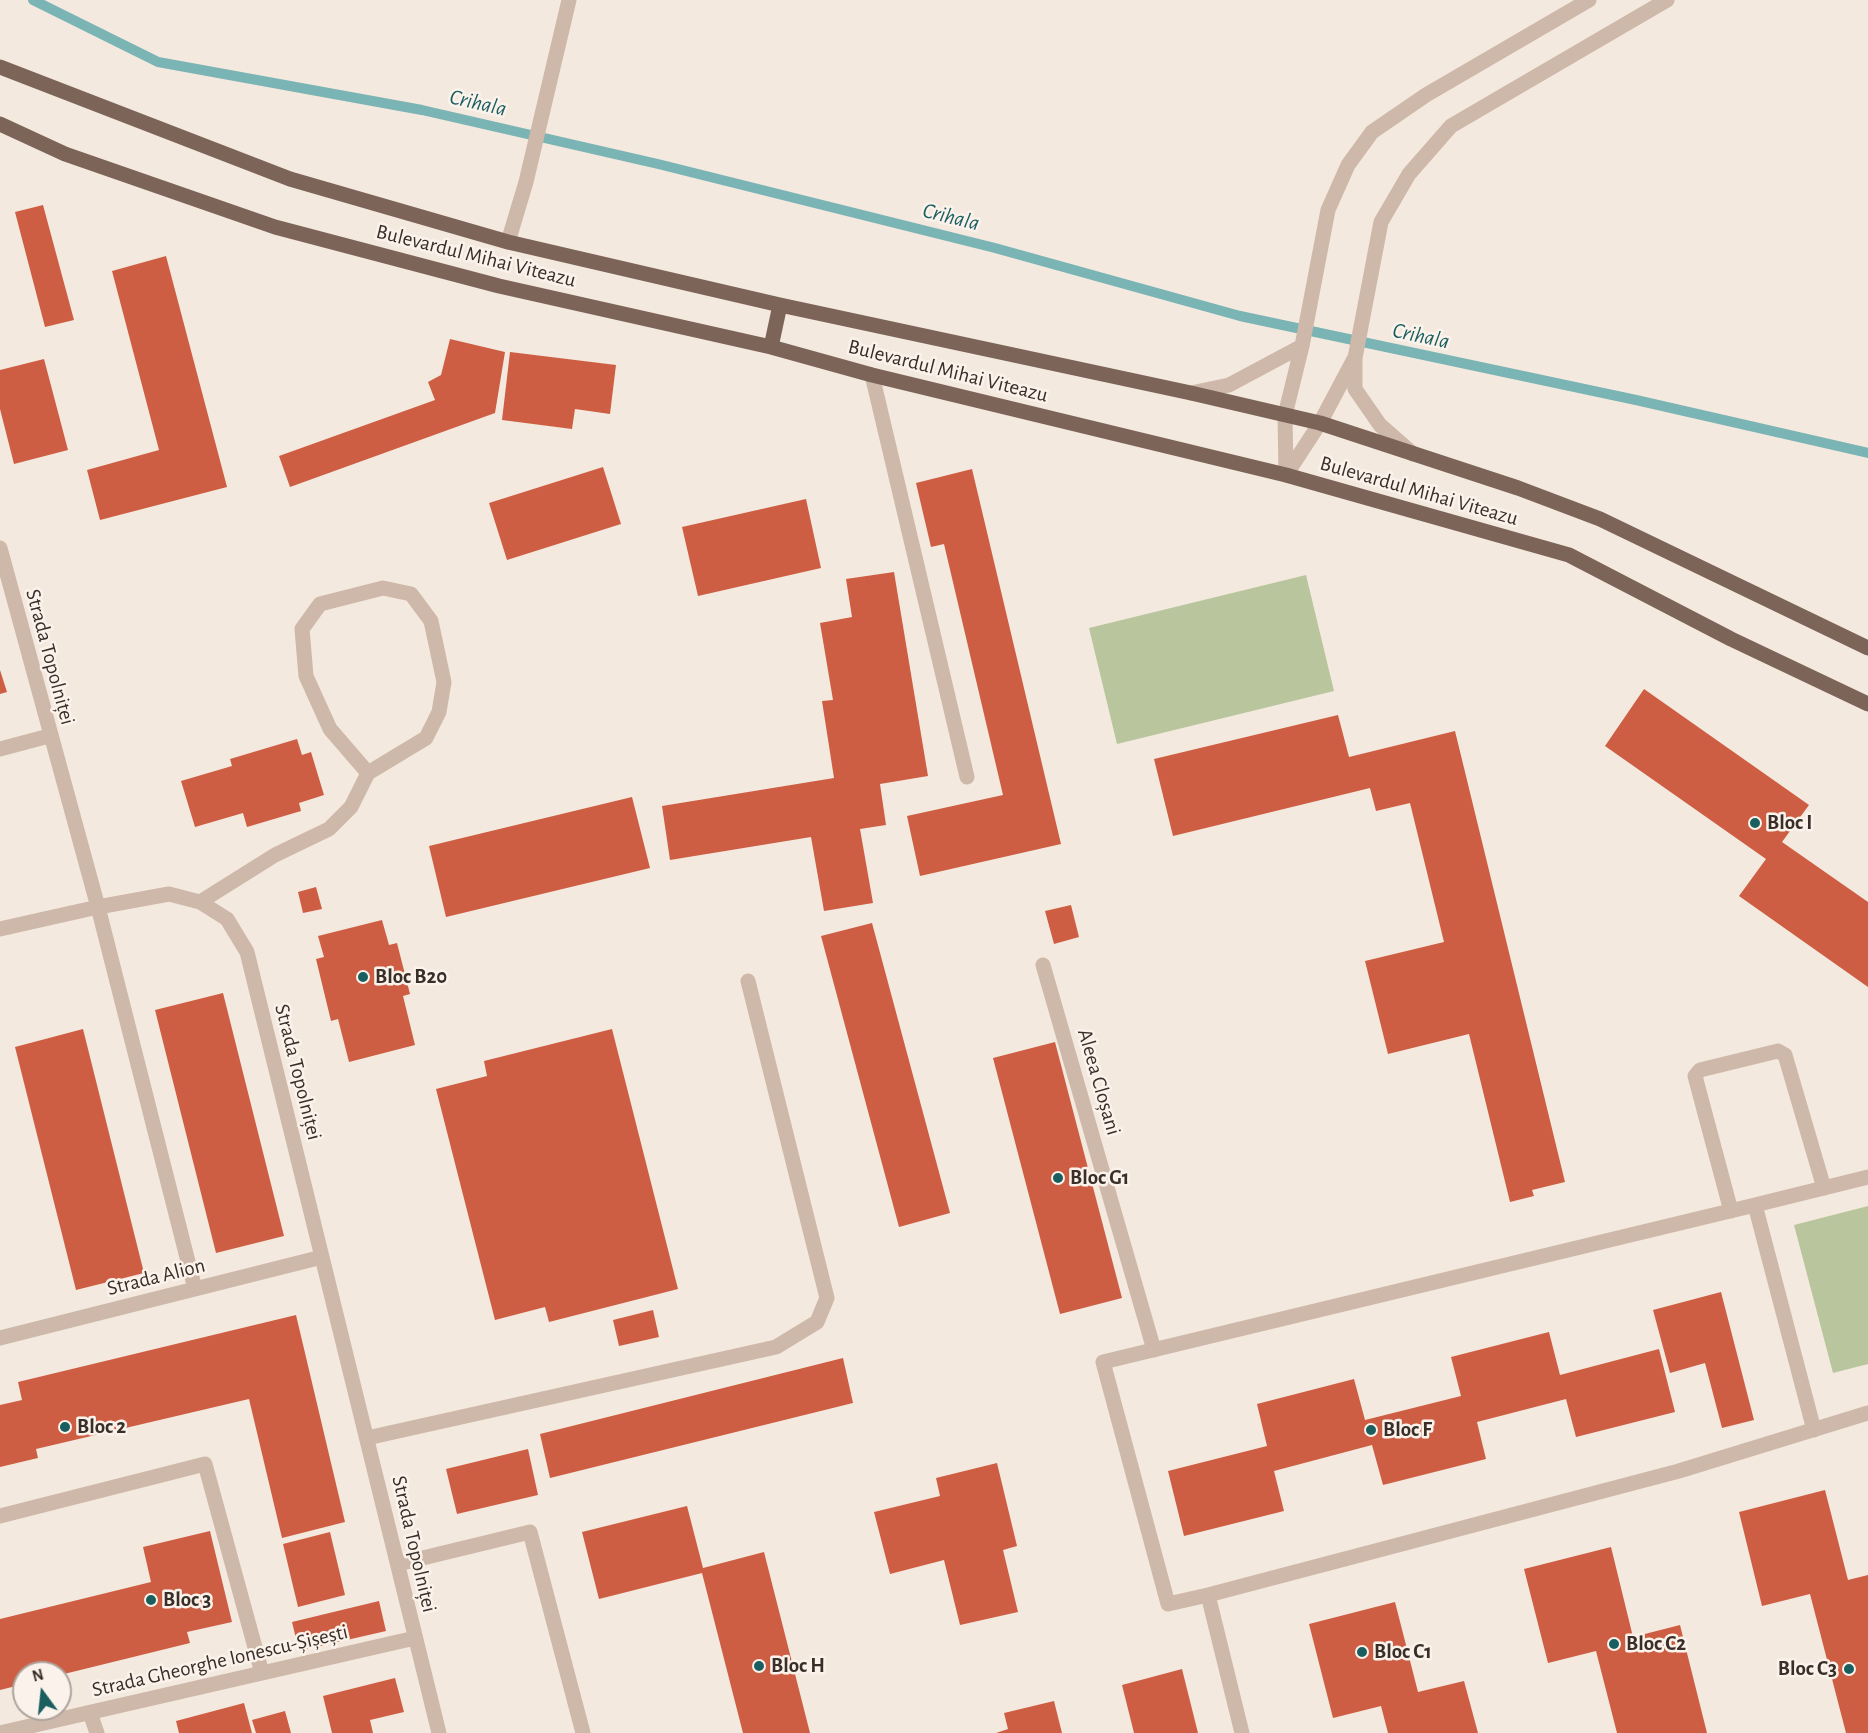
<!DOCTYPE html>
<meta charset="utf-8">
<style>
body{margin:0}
#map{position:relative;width:1868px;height:1733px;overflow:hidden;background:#f4e9de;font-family:"Alegreya Sans",sans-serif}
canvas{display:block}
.north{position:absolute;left:12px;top:1661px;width:60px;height:60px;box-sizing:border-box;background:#fbf3eb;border:2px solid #aea49d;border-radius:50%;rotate:345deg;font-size:16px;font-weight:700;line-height:24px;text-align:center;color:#3a2e29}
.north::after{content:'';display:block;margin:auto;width:21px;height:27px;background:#1b5e5f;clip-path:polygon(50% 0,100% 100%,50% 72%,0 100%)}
</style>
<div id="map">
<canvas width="1868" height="1733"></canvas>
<div class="north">N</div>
</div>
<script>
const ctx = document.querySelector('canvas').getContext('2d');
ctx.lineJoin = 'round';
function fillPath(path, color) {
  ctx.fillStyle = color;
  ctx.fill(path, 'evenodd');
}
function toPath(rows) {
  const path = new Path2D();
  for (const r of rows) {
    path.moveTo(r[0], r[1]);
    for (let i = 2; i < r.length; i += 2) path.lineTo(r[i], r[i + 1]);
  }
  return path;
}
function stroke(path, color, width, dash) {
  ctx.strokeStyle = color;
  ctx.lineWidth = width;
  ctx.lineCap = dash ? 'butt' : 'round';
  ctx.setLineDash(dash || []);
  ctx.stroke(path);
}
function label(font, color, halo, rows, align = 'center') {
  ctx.font = font + ' "Alegreya Sans",sans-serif';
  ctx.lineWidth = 5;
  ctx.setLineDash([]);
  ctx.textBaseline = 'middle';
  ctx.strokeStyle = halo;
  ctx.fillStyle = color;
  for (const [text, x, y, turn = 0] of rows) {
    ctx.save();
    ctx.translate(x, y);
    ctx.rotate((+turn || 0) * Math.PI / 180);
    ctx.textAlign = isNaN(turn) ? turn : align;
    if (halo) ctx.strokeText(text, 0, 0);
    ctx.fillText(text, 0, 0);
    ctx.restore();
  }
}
fillPath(toPath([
 [1306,575,1334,691,1117,744,1089,628],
 [1868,1206,1868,1364,1833,1373,1794,1225]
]), '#b9c59d');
stroke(toPath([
 [33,0,158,62,422,110,658,164,995,248,1240,316,1636,400,1868,453]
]), '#7bb4b4', 10);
fillPath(toPath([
 [43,205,74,320,45,327,15,212],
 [166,256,227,487,100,520,87,470,159,450,112,271],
 [450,339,505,352,495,413,290,487,279,456,435,400,428,382,441,375],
 [510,352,616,365,610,414,575,409,572,429,502,420],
 [44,359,68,450,14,464,0,409,0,370],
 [603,467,621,524,507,560,489,503],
 [972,469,1061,844,920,876,907,816,1003,795,944,544,931,547,916,483],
 [806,499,821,568,698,596,682,527],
 [894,572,928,776,880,784,886,825,860,829,873,903,824,911,811,837,670,860,662,806,834,778,822,701,833,700,820,623,852,617,846,579],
 [0,670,7,692,0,694],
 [1644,689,1809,805,1782,842,1868,902,1868,987,1739,896,1766,859,1605,746],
 [1338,715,1349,757,1455,731,1565,1182,1532,1190,1534,1196,1510,1202,1469,1034,1388,1054,1365,961,1444,942,1410,803,1376,811,1370,788,1173,836,1154,759],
 [297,739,302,755,311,752,324,795,299,803,301,811,247,827,243,813,195,827,181,781,232,766,230,759],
 [632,797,650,868,446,917,429,846],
 [316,887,322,909,303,913,298,892],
 [1071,905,1079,937,1054,944,1045,911],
 [382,920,389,945,397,943,410,994,403,996,415,1045,349,1062,338,1019,331,1021,316,959,324,957,318,936],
 [872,923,950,1213,899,1227,821,936],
 [223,993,284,1236,216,1253,155,1010],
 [83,1029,144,1273,76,1290,15,1047],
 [612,1029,678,1289,549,1322,545,1307,495,1320,436,1089,487,1076,484,1061],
 [1055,1042,1122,1298,1060,1314,993,1058],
 [1721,1292,1754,1420,1722,1428,1705,1363,1670,1373,1653,1310],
 [653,1310,659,1337,619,1346,613,1320],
 [296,1315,345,1522,282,1538,249,1399,36,1449,38,1458,0,1467,0,1405,22,1400,18,1382],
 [1549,1332,1560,1375,1659,1349,1675,1412,1576,1437,1566,1399,1477,1422,1486,1459,1383,1485,1372,1445,1274,1471,1284,1511,1184,1536,1168,1471,1267,1446,1257,1404,1354,1379,1365,1420,1461,1396,1451,1357],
 [843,1358,853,1403,550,1478,540,1434],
 [528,1449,538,1495,457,1514,446,1469],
 [997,1463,1017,1546,1003,1550,1018,1612,960,1625,944,1560,890,1574,874,1512,940,1496,936,1478],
 [1825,1490,1848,1580,1868,1575,1868,1733,1846,1733,1810,1594,1762,1606,1739,1512],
 [687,1506,703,1568,764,1552,810,1733,743,1733,702,1573,599,1599,582,1532],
 [210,1531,232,1622,187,1632,190,1643,60,1675,24,1673,24,1684,0,1690,0,1619,151,1582,143,1547],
 [330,1532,345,1595,298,1607,283,1544],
 [1611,1547,1633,1637,1680,1625,1707,1733,1617,1733,1596,1651,1548,1663,1524,1569],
 [379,1601,386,1631,299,1651,292,1622],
 [1395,1602,1418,1692,1464,1681,1478,1733,1388,1733,1381,1706,1333,1718,1309,1624],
 [1182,1669,1198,1733,1134,1733,1122,1685],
 [395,1678,404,1712,370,1720,373,1733,332,1733,323,1696],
 [1054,1701,1062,1733,996,1733,1008,1729,1004,1713],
 [244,1703,252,1733,179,1733,176,1721],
 [285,1711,291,1733,256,1733,252,1720]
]), '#ce5e43');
stroke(toPath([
 [508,242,526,182,569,0],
 [872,375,967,777],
 [1191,393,1229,385,1302,346],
 [1413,454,1380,425,1355,389,1355,358,1381,222,1409,174,1451,126,1667,0],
 [1286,475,1285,415,1302,346,1328,210,1348,165,1372,132,1426,95,1589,0],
 [1286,475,1320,423,1354,359],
 [0,548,98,907,195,1289],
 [0,749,49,736],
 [200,902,275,855,329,829,351,807,368,773,426,738,439,712,444,682,431,621,411,594,383,588,320,604,302,629,306,676,330,729,368,773],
 [0,929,98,907,169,894,200,902,227,919,247,952,439,1733],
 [1043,965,1154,1350],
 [1755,1205,1868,1177],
 [1731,1211,1695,1076,1700,1070,1778,1051,1785,1055,1824,1188],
 [0,1338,322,1257],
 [367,1438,776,1347,817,1322,827,1298,748,981],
 [0,1516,205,1464,262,1673],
 [398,1564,530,1532,583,1733],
 [1208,1595,1168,1604,1103,1362,1755,1205,1814,1430],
 [90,1713,97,1733],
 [0,1733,415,1638],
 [1242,1733,1208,1595,1679,1471,1868,1413]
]), '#ceb8a9', 15);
stroke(toPath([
 [0,67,290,179,508,242,780,305,1191,393,1320,423,1518,488,1600,519,1868,648],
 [0,124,65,154,275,227,499,286,771,347,872,375,1286,475,1569,555,1731,639,1868,704],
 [771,347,780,305]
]), '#7d6459', 15);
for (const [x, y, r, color] of [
 [1755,823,6,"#1b5e5f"],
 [363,977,6,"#1b5e5f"],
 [1058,1178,6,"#1b5e5f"],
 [65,1427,6,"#1b5e5f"],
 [1371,1430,6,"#1b5e5f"],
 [151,1600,6,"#1b5e5f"],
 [1614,1644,6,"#1b5e5f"],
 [1362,1652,6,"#1b5e5f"],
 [759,1666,6,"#1b5e5f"],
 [1849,1669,6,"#1b5e5f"]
]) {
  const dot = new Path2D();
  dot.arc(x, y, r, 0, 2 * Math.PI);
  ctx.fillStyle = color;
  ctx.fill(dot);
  stroke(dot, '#fbf3eb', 2);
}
label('21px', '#3a2e29', '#fbf3eb', [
 ["Bulevardul Mihai Viteazu",476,256,14],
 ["Bulevardul Mihai Viteazu",948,371,14],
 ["Bulevardul Mihai Viteazu",1419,491,16],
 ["Strada Topolniței",50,657,75],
 ["Strada Topolniței",298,1072,76],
 ["Aleea Cloșani",1099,1082,74],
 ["Strada Alion",156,1277,-14],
 ["Strada Topolniței",414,1544,77],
 ["Strada Gheorghe Ionescu-Șișești",220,1661,-13]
]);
label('bold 21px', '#3a2e29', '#fbf3eb', [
 ["Bloc I",1767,823],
 ["Bloc B20",375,977],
 ["Bloc G1",1070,1178],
 ["Bloc 2",77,1427],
 ["Bloc F",1383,1430],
 ["Bloc 3",163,1600],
 ["Bloc C2",1626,1644],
 ["Bloc C1",1374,1652],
 ["Bloc H",771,1666],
 ["Bloc C3",1837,1669,"right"]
], 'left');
label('italic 22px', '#1b5e5f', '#fbf3eb', [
 ["Crihala",478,103,13],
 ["Crihala",951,217,14],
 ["Crihala",1421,336,12]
]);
</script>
